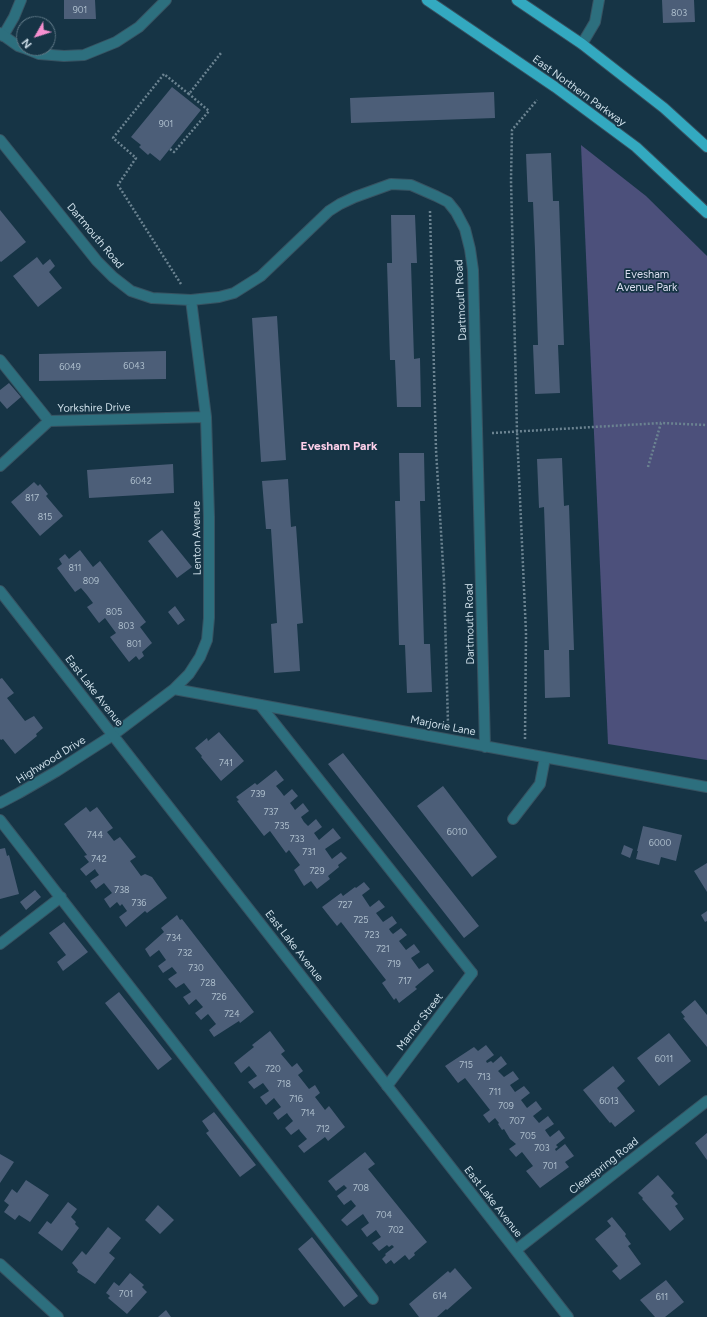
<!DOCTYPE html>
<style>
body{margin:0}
#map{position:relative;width:707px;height:1317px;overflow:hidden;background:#163445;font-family:Figtree,sans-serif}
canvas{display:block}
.north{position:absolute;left:16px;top:16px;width:40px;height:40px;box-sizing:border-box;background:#163445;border:1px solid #5f7886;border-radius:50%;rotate:231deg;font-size:11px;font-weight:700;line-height:16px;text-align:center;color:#cddee8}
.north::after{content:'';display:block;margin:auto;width:14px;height:18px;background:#f690d0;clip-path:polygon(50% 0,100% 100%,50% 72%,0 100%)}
</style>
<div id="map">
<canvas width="707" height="1317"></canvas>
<div class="north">N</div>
</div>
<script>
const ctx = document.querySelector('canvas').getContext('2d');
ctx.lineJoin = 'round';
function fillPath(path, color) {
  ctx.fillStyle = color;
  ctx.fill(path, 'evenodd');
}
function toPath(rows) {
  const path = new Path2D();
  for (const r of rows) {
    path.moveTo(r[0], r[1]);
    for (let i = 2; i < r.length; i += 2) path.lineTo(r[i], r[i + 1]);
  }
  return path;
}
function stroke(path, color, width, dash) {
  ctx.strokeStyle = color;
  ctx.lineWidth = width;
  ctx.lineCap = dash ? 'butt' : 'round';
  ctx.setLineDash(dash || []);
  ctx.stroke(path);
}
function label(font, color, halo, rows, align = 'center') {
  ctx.font = font + ' Figtree,sans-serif';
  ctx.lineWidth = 3.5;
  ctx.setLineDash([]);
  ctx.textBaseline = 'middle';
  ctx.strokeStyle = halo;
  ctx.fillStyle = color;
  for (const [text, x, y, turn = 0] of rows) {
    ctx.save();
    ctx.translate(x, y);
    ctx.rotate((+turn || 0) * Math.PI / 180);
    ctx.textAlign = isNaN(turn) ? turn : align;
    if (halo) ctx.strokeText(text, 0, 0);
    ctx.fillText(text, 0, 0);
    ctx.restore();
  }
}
fillPath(toPath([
 [581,145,646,196,707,256,707,760,608,744]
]), '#4c507b');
fillPath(toPath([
 [64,0,95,0,96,19,64,19],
 [662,0,694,0,695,22,663,23],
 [172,87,201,110,160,161,150,153,148,155,139,147,141,145,131,137],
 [494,92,495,118,351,123,350,98],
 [551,153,553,201,559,201,564,345,558,345,560,393,535,394,533,345,538,345,535,250,533,202,528,202,526,154],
 [0,210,26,242,1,262,0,261],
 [391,215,415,215,417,263,411,263,414,359,420,358,421,407,397,407,395,360,390,360,387,263,392,263],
 [37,257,43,265,50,259,55,266,49,272,62,288,38,307,13,276],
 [277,316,286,460,261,462,252,318],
 [166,351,166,379,39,381,39,354],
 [9,383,21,397,7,409,0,401,0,390],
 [399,453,424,453,425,501,420,501,424,644,430,644,432,692,407,693,405,645,399,645,395,501,400,501],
 [562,458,564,506,569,505,574,650,569,650,570,697,545,698,544,650,549,650,544,507,539,508,537,459],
 [173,464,174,493,89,498,87,470],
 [288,479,291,527,296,526,303,623,297,624,300,671,274,673,271,624,277,623,271,529,266,529,262,481],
 [34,482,38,486,40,484,48,494,46,496,63,516,40,536,11,502],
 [162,530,192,567,177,578,148,541],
 [80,550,93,567,100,561,146,622,140,627,152,643,142,652,144,656,139,660,136,656,129,662,110,637,116,633,105,618,99,623,87,607,93,603,87,595,81,588,75,592,57,568,62,564,59,559,65,554,69,559],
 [175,606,185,620,178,625,168,612],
 [2,678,14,693,7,698,25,721,34,716,43,728,36,734,37,736,15,754,3,739,1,740,0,739,0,679],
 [219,732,244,761,221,781,201,757,202,756,195,748,207,738,208,741],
 [343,753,479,926,464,938,328,764],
 [276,770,284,780,276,786,281,792,284,796,292,789,298,796,290,803,293,807,295,810,303,803,309,811,301,817,304,822,308,826,316,819,322,827,314,833,319,840,333,828,341,838,325,849,332,859,341,852,347,858,338,865,339,867,328,876,330,879,317,889,311,881,304,886,294,870,300,865,289,850,286,853,270,831,264,836,237,801,239,800,236,797,255,783,257,785],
 [443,786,497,857,472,877,417,806],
 [86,807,90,812,97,807,113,828,107,832,114,841,120,837,136,857,130,861,141,876,145,874,152,877,167,898,147,913,145,911,126,927,119,917,127,911,122,904,120,906,117,902,110,908,104,899,112,893,104,883,96,889,90,881,99,875,96,871,95,869,86,876,80,869,89,862,84,856,87,855,64,824],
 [643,826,682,835,676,861,661,857,659,865,636,859,638,851,637,851],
 [624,845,633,849,630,858,621,854],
 [5,848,7,856,9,855,19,894,0,899,0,849],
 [707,863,707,892,694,871],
 [364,882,370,889,362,895,370,907,379,900,385,907,376,913,383,922,392,916,397,923,389,929,391,932,393,934,401,928,407,935,399,941,406,950,414,944,420,952,411,958,419,969,428,963,434,971,415,987,417,989,399,1003,396,998,394,1000,382,983,386,980,341,922,337,926,322,907,341,893,343,896,355,887,356,888],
 [35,890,41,897,26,910,20,902],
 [707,911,707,921,705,922,701,915],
 [177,915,180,920,182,919,254,1012,240,1023,239,1021,214,1037,209,1030,216,1024,208,1014,201,1020,195,1013,203,1007,196,999,189,1005,183,997,191,992,184,983,176,988,168,979,177,973,172,967,163,973,158,966,166,960,159,950,150,957,145,949,164,932,161,928],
 [64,922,88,952,63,971,57,962,66,955,49,933],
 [119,992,172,1059,158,1070,105,1003],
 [695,1000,707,1015,707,1047,683,1018,685,1017,681,1012],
 [270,1031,285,1051,281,1054,292,1067,297,1063,303,1071,298,1075,309,1089,315,1085,320,1093,315,1097,325,1110,329,1106,345,1127,328,1141,325,1137,304,1153,298,1146,307,1139,300,1131,299,1129,291,1135,285,1128,293,1121,289,1116,287,1113,278,1120,273,1113,281,1107,274,1098,266,1105,260,1097,269,1091,263,1083,254,1089,248,1082,257,1076,254,1072,249,1066,241,1073,234,1063,254,1047,252,1045],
 [669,1033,691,1061,659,1086,637,1058],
 [486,1045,494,1055,486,1061,487,1063,491,1061,493,1063,501,1056,507,1064,498,1071,504,1077,513,1071,519,1079,510,1085,515,1092,524,1086,530,1093,521,1100,527,1108,536,1101,542,1109,533,1116,539,1123,548,1116,554,1124,545,1130,547,1133,550,1137,559,1130,565,1138,556,1145,558,1147,555,1149,556,1151,565,1144,574,1156,565,1162,569,1167,540,1188,526,1171,533,1166,522,1152,516,1157,509,1149,516,1144,510,1139,504,1129,502,1130,498,1124,499,1123,495,1118,489,1123,483,1115,490,1110,465,1078,458,1083,445,1066,474,1047,478,1051],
 [613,1066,625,1081,617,1088,635,1111,615,1127,611,1122,610,1123,583,1090],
 [214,1112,256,1165,240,1177,206,1133,209,1131,202,1121],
 [707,1133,707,1160,695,1143],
 [365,1152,375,1164,368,1169,427,1242,414,1253,415,1255,409,1260,405,1255,394,1264,391,1260,386,1264,382,1259,386,1255,385,1254,394,1247,392,1245,389,1247,387,1245,379,1251,372,1243,381,1237,376,1230,367,1237,361,1229,369,1223,363,1214,347,1226,341,1220,356,1206,351,1200,344,1205,337,1196,347,1188,344,1185,336,1191,328,1181],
 [0,1154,14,1162,0,1183],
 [658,1175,674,1193,671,1196,678,1204,675,1206,684,1219,670,1231,642,1199,643,1198,638,1193],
 [26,1180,49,1195,30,1222,19,1215,15,1220,4,1212,9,1205,4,1201,12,1189,17,1193],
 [68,1202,77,1209,71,1217,76,1222,75,1224,79,1228,62,1251,38,1233,47,1221,51,1224],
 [158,1205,174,1220,160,1234,145,1220],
 [612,1217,626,1234,625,1236,631,1244,628,1246,641,1264,620,1280,612,1271,618,1266,595,1239,611,1226,607,1221],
 [108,1227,121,1238,109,1253,115,1258,95,1284,77,1272,78,1270,72,1263,82,1251,86,1255],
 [312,1237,358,1296,344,1307,298,1249],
 [455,1268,472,1288,447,1310,446,1309,437,1317,419,1317,409,1304,448,1271,450,1273],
 [130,1273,144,1285,142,1287,147,1292,127,1314,108,1298,110,1296,106,1293,114,1282,119,1286],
 [666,1280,684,1302,665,1317,655,1317,640,1300],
 [166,1310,171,1317,158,1317]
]), '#4c5e78');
const service = toPath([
 [3,36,14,17,21,0],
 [0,360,49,421],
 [260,705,472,973],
 [513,819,540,784,545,758],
 [0,820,373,1299],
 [0,944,61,897]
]);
const minor = toPath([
 [0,33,18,46,24,48],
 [582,44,595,22,599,0],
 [24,48,39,54,64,56,84,55,116,42,139,27,166,0],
 [0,140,97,261,113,277,131,291,152,298,191,300,219,297,234,293,261,276,329,211,340,204,355,197,391,184,411,185,436,196,448,202,456,212,465,229,470,249,473,270,485,747],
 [0,466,49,421,206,417],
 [174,689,707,787],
 [0,803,19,793,57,771,113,735,174,689,189,674,200,657,207,640,209,618,209,517,206,417,191,300],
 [387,1086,472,973],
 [516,1250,707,1101],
 [0,1264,58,1317]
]);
const tertiary = toPath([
 [0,591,568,1317]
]);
const primary = toPath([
 [427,0,555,87,636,147,707,213],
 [517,0,582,44,664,108,707,147]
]);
stroke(service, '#375362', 12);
stroke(minor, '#375362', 12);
stroke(tertiary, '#375362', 12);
stroke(primary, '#375362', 12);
stroke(toPath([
 [170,149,174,152,209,111,189,94],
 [430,211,436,450,444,581,448,723],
 [181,284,118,185,136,158,113,138,164,74,189,94,221,53],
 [492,433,661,423],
 [648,467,661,423,707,425],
 [525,739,526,633,517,432,511,180,512,130,537,100]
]), '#6b8391', 2.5, [2, 2]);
stroke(service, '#2d6f7e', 10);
stroke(minor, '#2d6f7e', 10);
stroke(tertiary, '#2d6f7e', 10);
stroke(primary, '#33a9c0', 10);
label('9px', '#adbecc', null, [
 ["901",80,10],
 ["803",679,13],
 ["901",166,124],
 ["6043",134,366],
 ["6049",70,367],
 ["6042",141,481],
 ["817",32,498],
 ["815",45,517],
 ["811",75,568],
 ["809",91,581],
 ["805",114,612],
 ["803",126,626],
 ["801",134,644],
 ["741",226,763],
 ["739",258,794],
 ["737",271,812],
 ["735",282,826],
 ["6010",457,832],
 ["744",95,835],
 ["733",297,839],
 ["6000",660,843],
 ["731",309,852],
 ["742",99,859],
 ["729",317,871],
 ["738",122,890],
 ["736",139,903],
 ["727",345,905],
 ["725",361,920],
 ["723",372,935],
 ["734",174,938],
 ["721",383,949],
 ["732",185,953],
 ["719",394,964],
 ["730",196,968],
 ["717",405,981],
 ["728",208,983],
 ["726",219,997],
 ["724",232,1014],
 ["6011",664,1059],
 ["715",466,1065],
 ["720",273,1069],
 ["713",484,1077],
 ["718",284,1084],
 ["711",495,1092],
 ["716",296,1099],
 ["6013",609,1101],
 ["709",506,1106],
 ["714",308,1113],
 ["707",517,1121],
 ["712",323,1129],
 ["705",528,1136],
 ["703",542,1148],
 ["701",550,1166],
 ["708",361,1188],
 ["704",384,1215],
 ["702",396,1230],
 ["701",126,1294],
 ["614",440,1296],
 ["611",662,1297]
]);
label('11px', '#cddee8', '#163445', [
 ["East Northern Parkway",579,91,36],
 ["Dartmouth Road",95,236,50],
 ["Dartmouth Road",461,300,-93],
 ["Yorkshire Drive",94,408,-1],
 ["Lenton Avenue",197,538,-91],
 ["Dartmouth Road",470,624,-91],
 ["East Lake Avenue",94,691,52],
 ["Marjorie Lane",443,726,11],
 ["Highwood Drive",51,760,-32],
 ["East Lake Avenue",294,946,52],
 ["Marnor Street",420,1022,-53],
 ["Clearspring Road",604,1166,-38],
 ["East Lake Avenue",493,1202,52]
]);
label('11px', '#dbdef0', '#163445', [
 ["Evesham",647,275],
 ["Avenue Park",647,288]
]);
label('bold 12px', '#fdd0ea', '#163445', [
 ["Evesham Park",339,446]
]);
</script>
